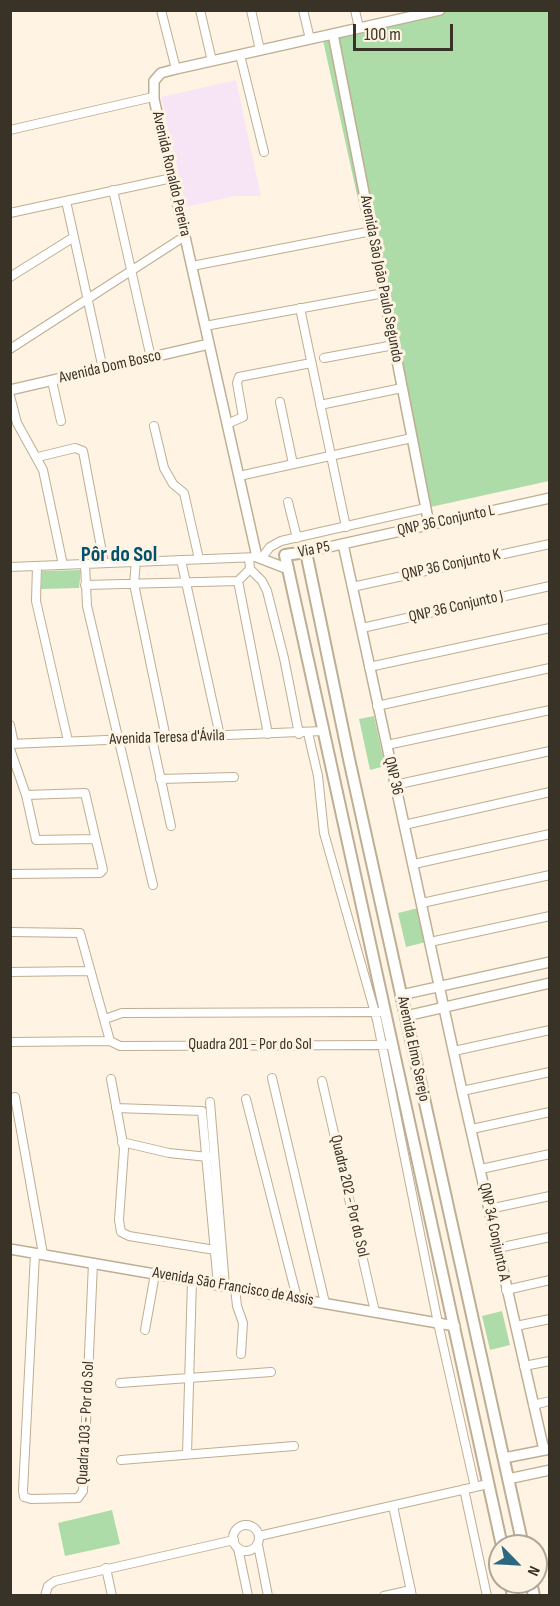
<!DOCTYPE html>
<meta charset="utf-8">
<style>
body{margin:0}
#map{position:relative;width:560px;height:1606px;overflow:hidden;background:#fff4e3;font-family:"Sofia Sans Condensed",sans-serif}
canvas{display:block}
.frame{position:absolute;inset:0;border:12px solid #393227;pointer-events:none}
.north{position:absolute;left:488px;top:1534px;width:60px;height:60px;box-sizing:border-box;background:#fff4e3;border:2px solid #b0a698;border-radius:50%;rotate:114deg;font-size:16px;font-weight:700;line-height:24px;text-align:center;color:#393227}
.north::after{content:'';display:block;margin:auto;width:21px;height:27px;background:#2d6780;clip-path:polygon(50% 0,100% 100%,50% 72%,0 100%)}
.scale{position:absolute;left:353px;top:24px;width:100px;height:27px;box-sizing:border-box;border:3px solid #393227;border-top:0;padding-left:8px;font-size:18px;line-height:21px;white-space:nowrap;color:#393227;-webkit-text-stroke:4px #fff4e3;paint-order:stroke}
</style>
<div id="map">
<canvas width="560" height="1606"></canvas>
<div class="frame"></div>
<div class="north">N</div>
<div class="scale">100 m</div>
</div>
<script>
const ctx = document.querySelector('canvas').getContext('2d');
ctx.lineJoin = 'round';
function fillPath(path, color) {
  ctx.fillStyle = color;
  ctx.fill(path, 'evenodd');
}
function toPath(rows) {
  const path = new Path2D();
  for (const r of rows) {
    if (r.length === 3) {
      path.moveTo(r[0] + r[2], r[1]);
      path.arc(r[0], r[1], r[2], 0, 2 * Math.PI);
      continue;
    }
    path.moveTo(r[0], r[1]);
    for (let i = 2; i < r.length; i += 2) path.lineTo(r[i], r[i + 1]);
  }
  return path;
}
function stroke(path, color, width, dash) {
  ctx.strokeStyle = color;
  ctx.lineWidth = width;
  ctx.lineCap = dash ? 'butt' : 'round';
  ctx.setLineDash(dash || []);
  ctx.stroke(path);
}
function label(font, color, halo, rows, align = 'center') {
  ctx.font = font + ' "Sofia Sans Condensed",sans-serif';
  ctx.lineWidth = 6;
  ctx.setLineDash([]);
  ctx.textBaseline = 'middle';
  ctx.strokeStyle = halo;
  ctx.fillStyle = color;
  for (const [text, x, y, turn = 0] of rows) {
    ctx.save();
    ctx.translate(x, y);
    ctx.rotate((+turn || 0) * Math.PI / 180);
    ctx.textAlign = isNaN(turn) ? turn : align;
    if (halo) ctx.strokeText(text, 0, 0);
    ctx.fillText(text, 0, 0);
    ctx.restore();
  }
}
fillPath(toPath([
 [236,80,261,196,235,196,186,207,161,97]
]), '#f7e5f6');
fillPath(toPath([
 [450,11,549,11,549,481,426,508,322,36],
 [81,570,79,588,41,589,42,571],
 [374,716,385,766,370,770,359,719],
 [418,908,426,942,406,947,398,913],
 [502,1311,510,1345,490,1350,482,1316],
 [112,1510,120,1544,65,1556,58,1523]
]), '#addca8');
const minor = toPath([
 [161,10,176,69],
 [200,10,212,61],
 [251,10,260,50],
 [303,10,310,39],
 [355,10,359,28],
 [240,55,264,152],
 [10,130,153,97],
 [113,190,151,358],
 [66,201,103,369],
 [10,213,172,178],
 [192,266,372,231],
 [10,277,74,237],
 [300,308,346,527],
 [205,326,384,293],
 [10,349,185,236],
 [324,358,394,345],
 [52,381,61,421],
 [10,396,17,423,43,470,63,565],
 [280,402,293,464],
 [320,405,402,388],
 [227,424,243,417,237,383,239,377,311,363],
 [154,426,164,468,173,484,184,493,199,559],
 [38,457,75,448,83,451,104,563],
 [239,476,412,438],
 [288,502,297,538],
 [263,556,270,547,281,541,426,508],
 [249,558,250,569,262,581,267,591,284,658,299,734],
 [181,560,220,736],
 [136,561,134,584,166,738],
 [85,564,87,606,153,885],
 [37,566,36,601,68,741],
 [10,567,257,557],
 [238,581,268,734],
 [85,585,238,581,250,569],
 [352,587,550,544],
 [362,628,550,586],
 [369,667,550,628],
 [377,706,550,668],
 [10,725,14,744],
 [308,733,318,776,324,833,377,1020,438,1323,475,1487],
 [152,739,171,826],
 [10,744,323,731],
 [387,745,550,710],
 [10,749,26,795,36,840,95,839],
 [160,779,234,777],
 [395,785,550,751],
 [404,825,550,792],
 [414,864,550,834],
 [10,874,100,873,103,870,85,793,26,795],
 [422,903,550,875],
 [10,932,80,933,110,1041],
 [430,942,550,916],
 [10,972,90,971],
 [105,1019,122,1013,380,1012],
 [10,1042,110,1041,120,1046,387,1045],
 [454,1051,550,1030],
 [272,1078,325,1303],
 [111,1079,124,1149,119,1220,121,1232,129,1236,215,1250],
 [322,1081,375,1312],
 [462,1091,550,1072],
 [15,1097,43,1254],
 [246,1099,297,1298],
 [210,1102,225,1286],
 [116,1108,202,1111,218,1285],
 [472,1129,550,1112],
 [122,1142,169,1153,208,1157],
 [481,1169,550,1154],
 [489,1209,550,1196],
 [498,1248,550,1237],
 [35,1253,23,1491,24,1497,31,1499,78,1498,83,1491,93,1263],
 [235,1288,237,1306,243,1323,241,1354],
 [506,1290,550,1280],
 [516,1326,550,1319],
 [145,1330,155,1274],
 [524,1366,550,1361],
 [120,1383,271,1372],
 [533,1405,550,1401],
 [187,1454,192,1280],
 [121,1460,294,1446],
 [464,1489,487,1596],
 [393,1506,412,1596],
 [246,1538,13],
 [259,1536,488,1484],
 [258,1545,268,1596],
 [238,1548,248,1596],
 [106,1568,112,1596],
 [45,1596,48,1586,55,1581,234,1540],
 [384,1596,411,1590]
]);
const tertiary = toPath([
 [333,34,429,524],
 [10,390,209,344],
 [343,544,462,1091,544,1450],
 [306,552,550,498],
 [257,557,154,99,154,81,161,73,176,69,440,10],
 [257,557,288,569],
 [401,995,550,962],
 [406,1016,550,983],
 [10,1249,455,1326],
 [504,1458,550,1449],
 [508,1479,550,1470]
]);
const secondary = toPath([
 [502,1546,285,555,306,552,349,759,523,1546],
 [510,1582,513,1596],
 [531,1582,534,1596]
]);
stroke(minor, '#beae93', 10);
stroke(tertiary, '#beae93', 12);
stroke(secondary, '#beae93', 14);
stroke(minor, '#fff', 8);
stroke(tertiary, '#fff', 9);
stroke(secondary, '#fff', 10);
label('16px', '#393227', '#fff4e3', [
 ["Avenida Ronaldo Pereira",171,174,77],
 ["Avenida São João Paulo Segundo",381,279,79],
 ["Avenida Dom Bosco",110,367,-13],
 ["QNP 36 Conjunto L",446,521,-12],
 ["Via P5",314,550,-11],
 ["QNP 36 Conjunto K",451,565,-12],
 ["QNP 36 Conjunto J",456,607,-13],
 ["Avenida Teresa d'Ávila",167,738,-2],
 ["QNP 36",393,776,77],
 ["Quadra 201 - Por do Sol",250,1045],
 ["Avenida Elmo Serejo",413,1049,78],
 ["Quadra 202 - Por do Sol",349,1196,77],
 ["QNP 34 Conjunto A",494,1232,78],
 ["Avenida São Francisco de Assis",233,1287,10],
 ["Quadra 103 - Por do Sol",86,1423,-87]
]);
label('bold 22px', '#01516c', '#fff4e3', [
 ["Pôr do Sol",119,555]
]);
</script>
